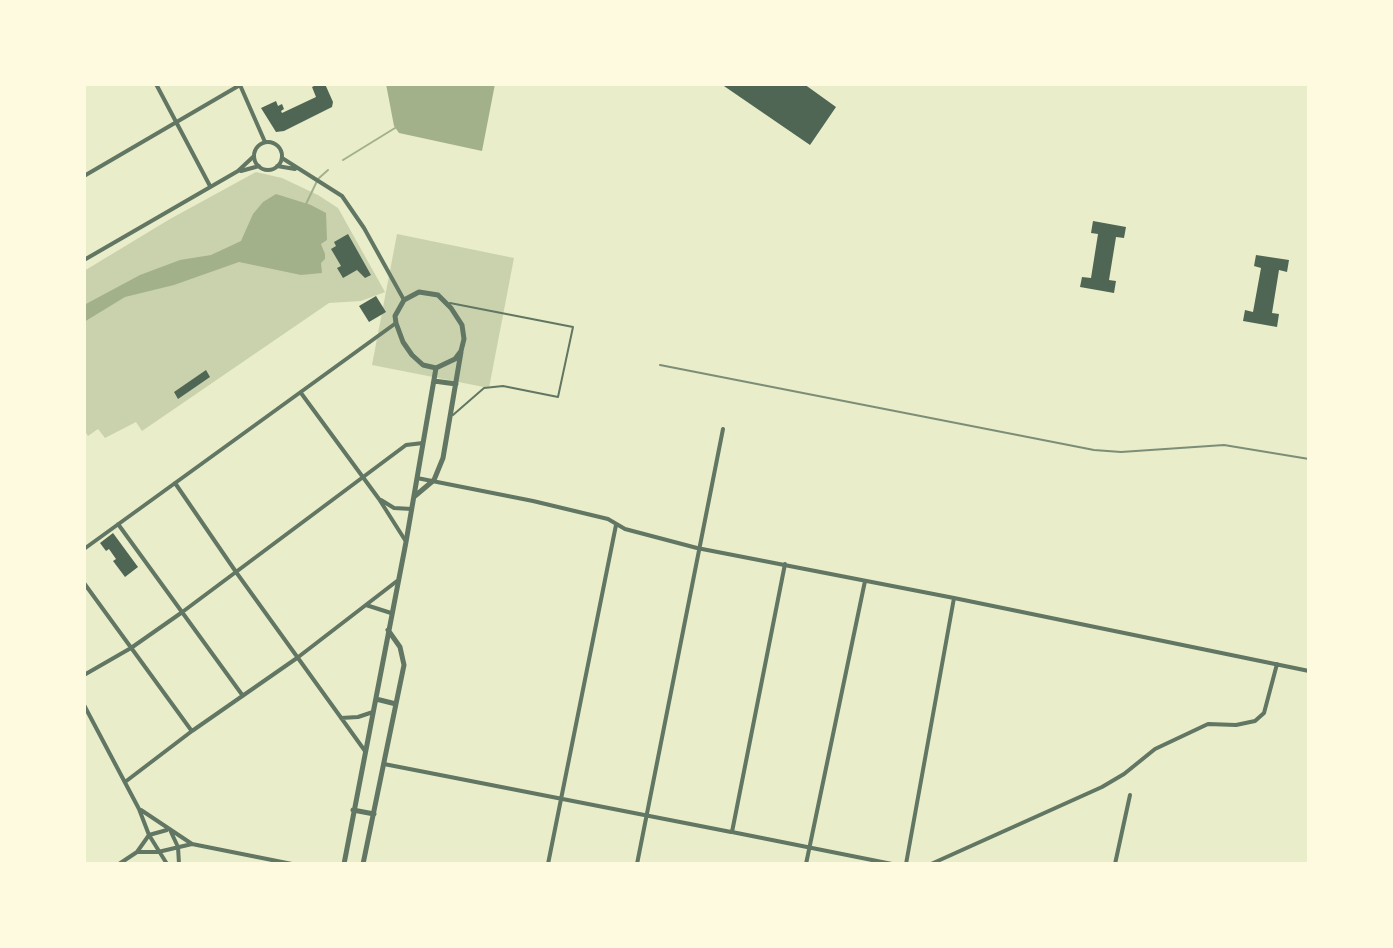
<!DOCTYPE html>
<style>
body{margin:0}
#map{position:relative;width:1393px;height:948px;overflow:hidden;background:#e9edc9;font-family:"Golos Text",sans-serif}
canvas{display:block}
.frame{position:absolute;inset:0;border:86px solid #fefae0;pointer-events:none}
</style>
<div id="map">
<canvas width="1393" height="948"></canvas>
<div class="frame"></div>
</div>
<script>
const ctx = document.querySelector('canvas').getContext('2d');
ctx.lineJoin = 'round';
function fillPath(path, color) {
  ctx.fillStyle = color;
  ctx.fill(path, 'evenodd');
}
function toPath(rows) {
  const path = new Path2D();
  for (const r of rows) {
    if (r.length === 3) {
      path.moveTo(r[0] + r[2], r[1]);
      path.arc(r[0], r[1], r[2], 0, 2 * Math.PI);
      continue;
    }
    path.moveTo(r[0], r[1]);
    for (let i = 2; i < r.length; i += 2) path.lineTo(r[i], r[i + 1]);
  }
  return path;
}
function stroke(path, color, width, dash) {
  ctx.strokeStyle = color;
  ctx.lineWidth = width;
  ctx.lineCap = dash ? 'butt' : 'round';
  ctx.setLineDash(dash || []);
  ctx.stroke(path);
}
fillPath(toPath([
 [256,172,282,178,318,195,338,208,385,292,361,301,329,303,142,431,136,422,105,438,98,429,88,436,84,430,84,271,170,219],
 [397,234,514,258,489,388,372,365]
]), '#cad2ad');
fillPath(toPath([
 [386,84,495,84,482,151,399,133,394,126],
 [276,194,311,205,326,213,327,240,321,244,325,254,325,259,321,263,322,273,301,275,239,262,174,285,125,297,84,322,84,305,140,275,180,260,211,255,241,241,253,214,263,202]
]), '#a3b18a');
stroke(toPath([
 [343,160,395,128],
 [306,204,318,179,328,170]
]), '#a3b18a', 2);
fillPath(toPath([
 [318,84,325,84,333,102,332,107,284,131,276,132,261,108,276,101,278,106,282,104,284,109,281,111,282,113,316,97,312,87],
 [721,84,804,84,836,107,810,145],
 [1093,221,1126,227,1124,238,1116,237,1109,280,1116,281,1114,293,1080,287,1082,277,1091,278,1098,234,1091,233],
 [348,234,371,275,365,278,357,270,343,278,337,268,341,266,331,249,336,246,334,242],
 [1256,255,1289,260,1287,272,1279,270,1272,313,1279,314,1277,327,1243,321,1245,310,1253,312,1261,268,1254,266],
 [376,296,386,312,369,322,359,306],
 [206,370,210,377,178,399,174,392],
 [113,533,138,567,125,577,113,561,116,559,109,549,106,551,100,543]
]), '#4f6655');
stroke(toPath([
 [450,303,573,327,558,397,503,386,484,388,453,415]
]), '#617663', 2);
stroke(toPath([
 [156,84,210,186],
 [240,85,265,142],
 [268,156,14],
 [282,158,342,196,364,228,404,300],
 [277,166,295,169],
 [241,171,259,166],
 [84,176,240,85],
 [84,260,238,171,254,156],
 [301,393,379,499,405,540],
 [417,478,533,501,608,519,625,529,697,548,954,598,1309,671],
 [175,483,236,572,365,751],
 [381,500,394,508,412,509],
 [118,524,243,696],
 [84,549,396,323],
 [785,564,732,832,892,864],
 [84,583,191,730],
 [366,605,391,613],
 [84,675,131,648,181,613,406,445,423,443],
 [84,705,139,809,149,835,167,864],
 [341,718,358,717,373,712],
 [384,764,731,832],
 [125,782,192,731,297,658,397,581],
 [141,810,192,844,292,864],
 [171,832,178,847,179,864],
 [137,852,158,852,192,844],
 [119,864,137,852,149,835,167,830],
 [548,864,616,525],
 [637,864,723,429],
 [806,864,865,581],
 [906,864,954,598],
 [931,864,1102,787,1124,774,1155,749,1208,724,1236,725,1255,721,1264,713,1277,664],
 [1115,864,1130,795]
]), '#617663', 4);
stroke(toPath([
 [419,292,438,295,451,308,462,325,464,339,461,351,455,359,436,368,423,365,412,355,403,342,396,323,395,316,404,300,419,292],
 [434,381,456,384],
 [415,496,434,480,443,458,461,352],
 [376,699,396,704],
 [353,810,374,814],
 [344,864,406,542,436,368],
 [363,864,404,665,400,647,388,630]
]), '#617663', 5);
stroke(toPath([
 [660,365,1094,450,1121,452,1224,445,1309,459]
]), '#7c8e77', 2);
</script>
